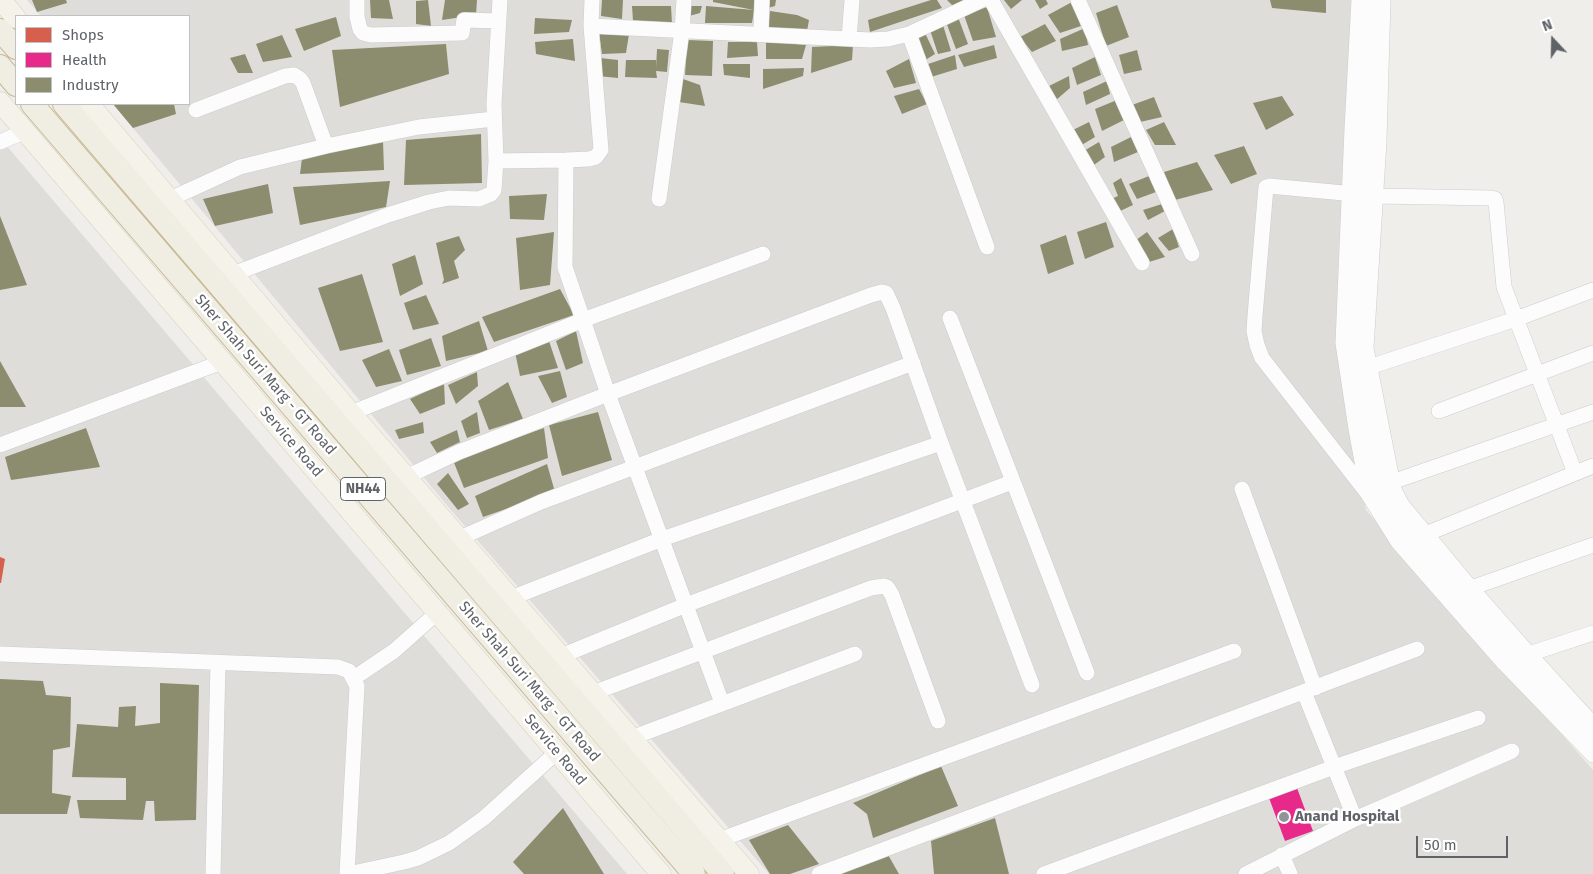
<!DOCTYPE html>
<style>
body{margin:0}
#map{position:relative;width:1593px;height:874px;overflow:hidden;background:#efeeea;font-family:"Fira Sans",sans-serif}
canvas{display:block}
.legend{position:absolute;left:15px;top:15px;width:175px;height:90px;box-sizing:border-box;background:#fff;border:1px solid #bfc1c3;margin:0;padding:6px 9px;list-style:none;font-size:15px;color:#5f6368}
.legend li{display:flex;align-items:center;gap:10px;height:25px}
.legend b{width:25px;border:1px solid #bfc1c3}
.north{position:absolute;left:1528px;top:15px;width:50px;height:50px;-webkit-text-stroke:4px #fff;paint-order:stroke;rotate:339deg;font-size:14px;font-weight:700;line-height:20px;text-align:center;color:#5f6368}
.north::after{content:'';display:block;margin:auto;width:18px;height:22px;background:#5f6368;clip-path:polygon(50% 0,100% 100%,50% 72%,0 100%)}
.scale{position:absolute;left:1416px;top:836px;width:92px;height:22px;box-sizing:border-box;border:2px solid #5f6368;border-top:0;padding-left:6px;font-size:15px;line-height:18px;white-space:nowrap;color:#5f6368;-webkit-text-stroke:4px #fff;paint-order:stroke}
</style>
<div id="map">
<canvas width="1593" height="874"></canvas>
<ul class="legend">
<li><b style="height:14px;background:#d6604d"></b>Shops</li>
<li><b style="height:14px;background:#e7298a"></b>Health</li>
<li><b style="height:14px;background:#8c8c6e"></b>Industry</li>
</ul>
<div class="north">N</div>
<div class="scale">50 m</div>
</div>
<script>
const ctx = document.querySelector('canvas').getContext('2d');
ctx.lineJoin = 'round';
function fillPath(path, color) {
  ctx.fillStyle = color;
  ctx.fill(path, 'evenodd');
}
function toPath(rows) {
  const path = new Path2D();
  for (const r of rows) {
    path.moveTo(r[0], r[1]);
    for (let i = 2; i < r.length; i += 2) path.lineTo(r[i], r[i + 1]);
  }
  return path;
}
function stroke(path, color, width, dash) {
  ctx.strokeStyle = color;
  ctx.lineWidth = width;
  ctx.lineCap = dash ? 'butt' : 'round';
  ctx.setLineDash(dash || []);
  ctx.stroke(path);
}
function label(font, color, halo, rows, align = 'center') {
  ctx.font = font + ' "Fira Sans",sans-serif';
  ctx.lineWidth = 5;
  ctx.setLineDash([]);
  ctx.textBaseline = 'middle';
  ctx.strokeStyle = halo;
  ctx.fillStyle = color;
  for (const [text, x, y, turn = 0] of rows) {
    ctx.save();
    ctx.translate(x, y);
    ctx.rotate((+turn || 0) * Math.PI / 180);
    ctx.textAlign = isNaN(turn) ? turn : align;
    if (halo) ctx.strokeText(text, 0, 0);
    ctx.fillText(text, 0, 0);
    ctx.restore();
  }
}
fillPath(toPath([
 [27,0,1351,0,1339,348,1366,510,1593,770,1593,874,769,874,450,509,113,104,189,104,189,16,41,16],
 [0,138,627,874,0,874]
]), '#dfddda');
fillPath(toPath([
 [0,557,5,559,1,583,0,583]
]), '#d6604d');
fillPath(toPath([
 [1297,788,1313,831,1285,841,1269,798]
]), '#e7298a');
fillPath(toPath([
 [32,0,66,0,67,3,37,12],
 [370,0,389,0,393,19,371,18],
 [428,0,431,26,416,24,416,1],
 [445,0,477,0,476,15,442,20],
 [602,0,623,0,622,19,601,16],
 [713,0,754,0,754,10,713,2],
 [768,0,776,0,775,6,768,8],
 [931,0,937,0,942,8,870,32,868,20],
 [947,0,963,0,954,7],
 [1004,0,1022,0,1011,9],
 [1035,0,1046,0,1048,4,1040,9],
 [1270,0,1326,0,1326,13,1272,8],
 [1072,2,1081,26,1060,33,1048,15],
 [1117,5,1129,37,1106,46,1096,13],
 [632,6,671,6,672,24,633,21],
 [690,6,702,6,700,13,689,16],
 [706,6,754,10,752,23,705,23],
 [987,7,996,37,973,41,964,15],
 [770,11,797,15,809,20,807,31,768,29],
 [336,17,341,36,304,51,295,29],
 [958,17,968,44,956,49,946,22],
 [535,18,572,20,569,32,534,34],
 [1045,24,1056,41,1032,52,1020,37],
 [943,25,951,51,938,54,930,30],
 [1085,28,1088,45,1062,51,1060,39],
 [599,33,629,34,626,53,602,54],
 [925,33,935,54,927,59,925,59,914,37],
 [282,35,292,57,263,62,256,44],
 [573,39,575,61,536,54,535,42],
 [687,40,713,41,712,76,685,75],
 [766,41,806,45,802,59,766,59],
 [728,42,757,42,758,56,727,58],
 [446,44,449,74,340,107,332,50],
 [853,45,852,60,811,73,812,47],
 [994,45,997,58,964,67,958,55],
 [657,49,669,50,667,72,656,71,657,78,625,77,626,60,656,60,656,68],
 [1137,50,1142,70,1124,74,1119,55],
 [245,54,253,73,238,73,230,58],
 [955,55,957,69,931,77,928,64],
 [1095,57,1101,75,1077,85,1072,68],
 [600,58,618,60,618,78,598,76],
 [909,59,916,83,894,88,886,71],
 [723,64,750,64,750,78,724,75],
 [804,68,803,76,763,89,763,69],
 [1069,76,1070,88,1056,100,1049,86],
 [683,79,700,85,705,106,679,102],
 [1107,81,1110,94,1086,105,1083,92],
 [919,89,927,104,902,114,894,96],
 [1282,96,1294,115,1266,130,1253,103],
 [1154,97,1162,117,1140,122,1132,105],
 [1117,100,1124,120,1102,131,1095,109],
 [113,104,174,104,176,114,133,128],
 [1089,122,1095,137,1080,146,1073,130],
 [1164,122,1176,145,1155,145,1146,130],
 [481,134,482,183,404,185,406,140],
 [1135,135,1138,152,1114,162,1111,147],
 [383,141,384,170,300,174,302,158],
 [1099,142,1105,157,1091,167,1082,152],
 [1244,146,1257,174,1231,184,1214,155],
 [1197,162,1213,190,1175,200,1164,172],
 [1149,176,1156,192,1137,199,1129,184],
 [1121,178,1133,205,1118,212,1109,200,1118,196,1113,183],
 [390,181,386,207,300,225,293,187],
 [268,184,273,213,215,226,203,199],
 [547,194,544,220,510,219,509,196],
 [1162,204,1165,211,1148,220,1143,210],
 [0,216,27,285,0,290],
 [1106,222,1114,247,1085,259,1077,232],
 [1173,229,1179,247,1169,251,1158,238],
 [554,232,550,285,520,290,516,238],
 [1147,232,1165,257,1149,262,1136,240],
 [1066,235,1074,264,1048,274,1040,245],
 [459,236,465,250,454,261,459,278,442,284,444,280,436,243],
 [415,255,423,284,400,296,392,264],
 [362,274,383,342,340,351,318,288],
 [560,289,574,315,494,342,482,317],
 [426,295,439,324,413,330,404,303],
 [479,321,488,351,446,361,442,336],
 [576,331,583,363,566,370,556,341],
 [431,338,441,366,407,375,399,350],
 [548,338,558,368,520,376,515,352],
 [389,349,402,381,376,387,362,360],
 [0,361,26,407,0,407],
 [560,371,567,397,552,403,538,376],
 [477,372,478,386,456,404,448,385],
 [508,382,523,419,489,430,478,401],
 [444,383,445,404,420,414,410,399],
 [477,412,480,433,467,438,461,421],
 [598,412,612,460,562,476,549,425],
 [423,422,424,433,399,439,395,430],
 [86,428,100,467,11,480,5,457],
 [544,428,548,458,464,488,453,460],
 [457,430,460,442,437,453,430,442],
 [547,464,555,492,483,517,475,496],
 [448,473,469,504,458,510,437,484],
 [0,679,43,681,46,695,71,697,70,747,53,750,52,793,71,796,67,814,0,814],
 [160,683,199,685,196,820,155,821,154,801,146,801,143,820,80,818,77,800,126,800,126,778,72,777,77,724,118,727,119,707,136,706,135,726,160,723],
 [941,766,958,806,873,838,867,814,853,803],
 [563,808,604,874,524,874,513,862],
 [995,818,1009,874,934,874,931,841],
 [788,825,819,864,790,874,770,874,749,840],
 [887,853,899,874,841,874]
]), '#8c8c6e');
const minor = toPath([
 [357,0,357,17,360,29,363,33,371,35,462,33,464,20,499,21],
 [991,0,1142,263],
 [1078,0,1192,254],
 [1359,0,1352,129,1343,343,1356,429,1368,494,1398,542,1503,662,1593,755],
 [1372,0,1356,343,1366,412,1382,495,1398,521,1413,539,1519,661,1593,740],
 [1383,0,1379,141,1366,348,1394,490,1402,505,1471,588,1529,654,1593,724],
 [591,26,870,40,888,39,909,34,982,0],
 [761,34,762,0],
 [909,34,987,247],
 [849,39,852,0],
 [196,110,285,76,294,75,300,79,303,83,326,146],
 [0,142,26,131],
 [496,161,566,160],
 [170,199,240,167,326,146,419,127,494,119],
 [659,199,682,31,684,0],
 [233,274,388,215,429,202,449,198,479,199,491,194,494,190,496,161,494,104,500,0],
 [950,318,1087,673],
 [1360,370,1516,319,1593,290],
 [1439,411,1593,353],
 [351,413,583,320,565,267,566,160,589,159,596,157,601,150,591,26,592,0],
 [941,443,1032,685],
 [0,445,222,362],
 [406,477,459,452,608,394,871,295,882,292,886,293,893,308,941,443,662,539,511,598],
 [1392,482,1593,412],
 [1242,489,1315,688],
 [1368,494,1262,358,1257,345,1254,331,1255,316,1266,187,1269,186,1376,196,1491,198,1495,199,1496,202,1504,287,1575,473],
 [460,538,541,502,913,363],
 [1416,538,1593,466],
 [1471,588,1593,545],
 [0,654,338,667,349,671,357,686,347,874],
 [561,656,686,605,1012,482],
 [1522,659,1529,654,1593,633],
 [354,678,394,651,438,612],
 [1304,692,1355,819,1512,751],
 [593,693,871,588,884,586,887,587,892,595,938,721],
 [722,703,608,394,583,320,763,254],
 [631,738,855,654],
 [719,840,1234,651],
 [1282,855,1290,874],
 [213,874,218,663],
 [348,874,404,862,418,858,449,843,484,818,557,752],
 [819,874,1417,649],
 [1044,874,1334,767,1478,718],
 [1246,874,1355,819]
]);
const major = toPath([
 [1,0,16,18],
 [0,102,661,874],
 [89,104,351,413,749,874]
]);
const highway = toPath([
 [0,30,16,48],
 [0,66,16,85],
 [32,104,694,874],
 [64,104,723,874]
]);
stroke(minor, '#cbcccc', 16);
stroke(major, '#d7ceb8', 21);
stroke(highway, '#c8b996', 24);
stroke(minor, '#fdfcfc', 15);
stroke(major, '#f4f2e9', 20);
stroke(highway, '#f0ede3', 22);
for (const [x, y, r, color] of [
 [1284,817,6,"#919496"]
]) {
  const dot = new Path2D();
  dot.arc(x, y, r, 0, 2 * Math.PI);
  ctx.fillStyle = color;
  ctx.fill(dot);
  stroke(dot, '#fff', 2);
}
for (const [x, y, w] of [
 [363,489,45]
]) {
  const box = new Path2D();
  box.roundRect(x - w / 2, y - 11.5, w, 23, 4);
  ctx.fillStyle = '#fff';
  ctx.fill(box);
  stroke(box, '#5f6368', 1);
}
label('bold 14px', '#5f6368', null, [
 ["NH44",363,489]
]);
label('15px', '#5f6368', '#fff', [
 ["Sher Shah Suri Marg - GT Road",265,375,49],
 ["Service Road",291,442,49],
 ["Sher Shah Suri Marg - GT Road",529,682,49],
 ["Service Road",555,750,50]
]);
label('bold 15px', '#5f6368', '#fff', [
 ["Anand Hospital",1295,817]
], 'left');
</script>
